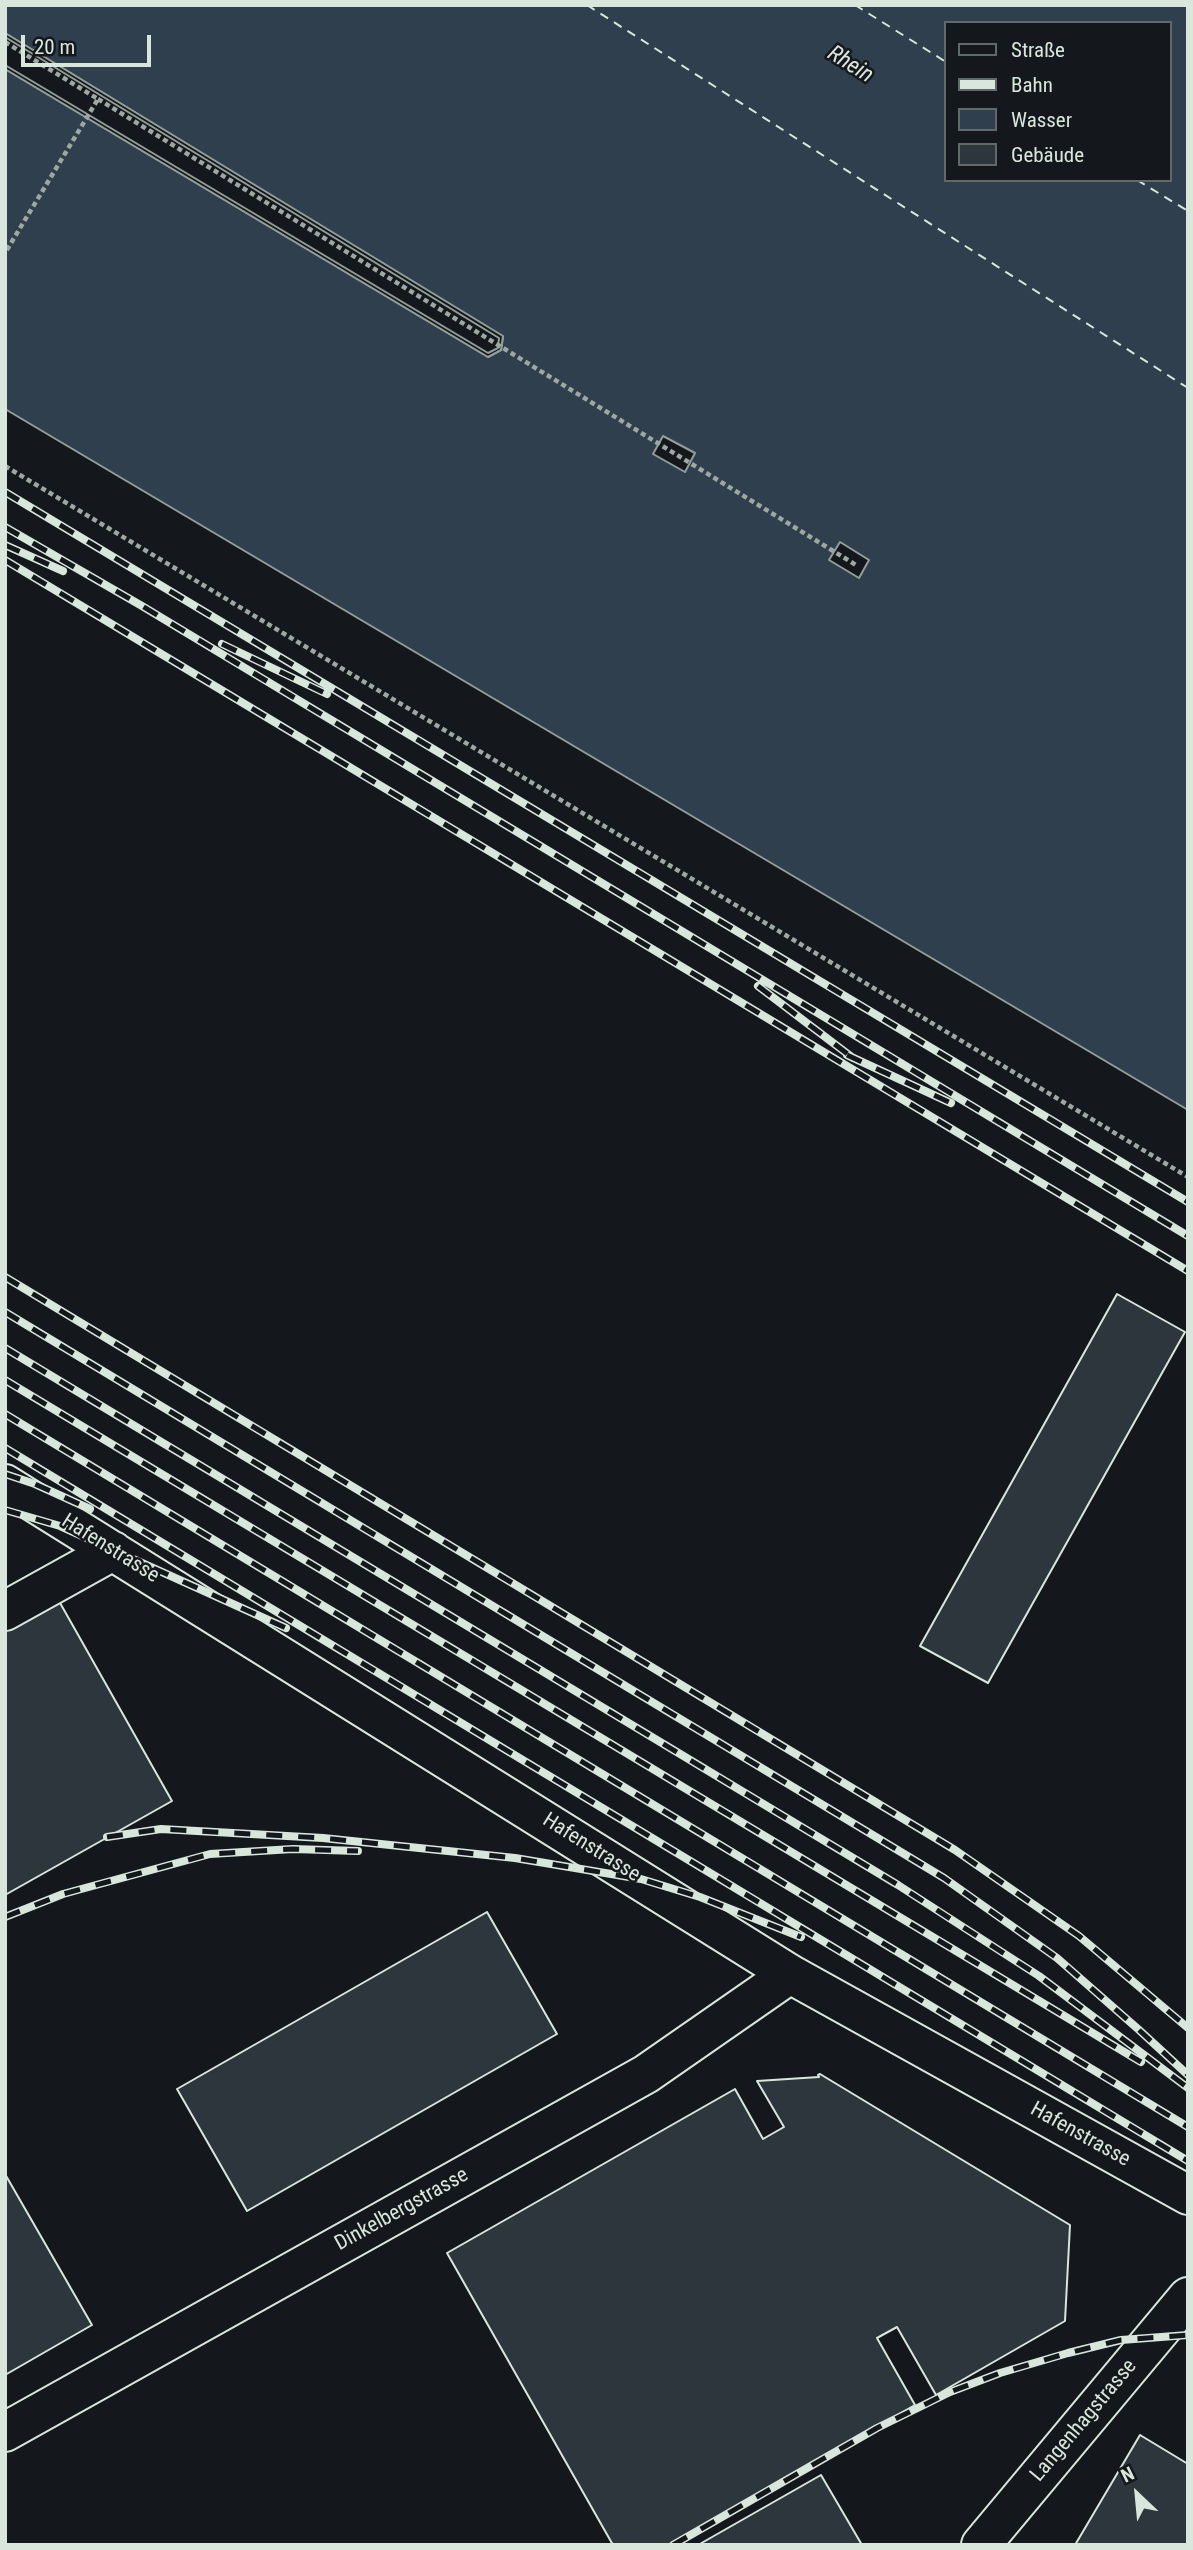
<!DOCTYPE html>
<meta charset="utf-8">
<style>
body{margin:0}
#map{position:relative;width:1193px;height:2550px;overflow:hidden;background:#14181c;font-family:"Roboto Condensed",sans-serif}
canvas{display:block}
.frame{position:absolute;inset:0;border:7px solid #d8e6dc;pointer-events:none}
.legend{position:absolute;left:944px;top:21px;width:228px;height:161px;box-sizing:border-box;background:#14181c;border:2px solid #626a69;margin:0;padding:9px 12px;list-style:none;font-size:21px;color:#d8e6dc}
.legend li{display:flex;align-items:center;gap:14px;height:35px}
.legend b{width:35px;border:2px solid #626a69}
.north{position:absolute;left:1102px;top:2459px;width:70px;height:70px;-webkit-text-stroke:5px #14181c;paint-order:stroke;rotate:334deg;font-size:19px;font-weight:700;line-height:28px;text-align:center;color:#d8e6dc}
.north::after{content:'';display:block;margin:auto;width:24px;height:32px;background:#d8e6dc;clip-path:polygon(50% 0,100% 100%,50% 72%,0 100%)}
.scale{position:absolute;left:21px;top:35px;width:130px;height:32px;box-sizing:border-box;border:4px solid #d8e6dc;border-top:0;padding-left:9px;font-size:21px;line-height:24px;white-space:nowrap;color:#d8e6dc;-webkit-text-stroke:5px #14181c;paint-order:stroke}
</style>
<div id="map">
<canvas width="1193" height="2550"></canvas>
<div class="frame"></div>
<ul class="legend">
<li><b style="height:9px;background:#14181c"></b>Straße</li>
<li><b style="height:9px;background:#d8e6dc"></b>Bahn</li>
<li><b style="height:19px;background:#2f3f4d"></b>Wasser</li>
<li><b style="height:19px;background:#2c363c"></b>Gebäude</li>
</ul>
<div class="north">N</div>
<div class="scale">20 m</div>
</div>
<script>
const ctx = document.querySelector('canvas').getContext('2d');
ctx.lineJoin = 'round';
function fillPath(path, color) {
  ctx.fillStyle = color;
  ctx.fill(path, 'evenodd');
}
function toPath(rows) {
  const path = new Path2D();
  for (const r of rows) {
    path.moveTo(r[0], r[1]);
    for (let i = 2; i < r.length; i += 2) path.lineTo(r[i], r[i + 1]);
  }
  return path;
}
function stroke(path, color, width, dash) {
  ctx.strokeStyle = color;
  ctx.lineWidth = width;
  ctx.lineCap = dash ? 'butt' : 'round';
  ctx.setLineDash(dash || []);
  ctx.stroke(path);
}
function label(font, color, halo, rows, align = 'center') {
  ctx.font = font + ' "Roboto Condensed",sans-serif';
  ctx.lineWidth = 5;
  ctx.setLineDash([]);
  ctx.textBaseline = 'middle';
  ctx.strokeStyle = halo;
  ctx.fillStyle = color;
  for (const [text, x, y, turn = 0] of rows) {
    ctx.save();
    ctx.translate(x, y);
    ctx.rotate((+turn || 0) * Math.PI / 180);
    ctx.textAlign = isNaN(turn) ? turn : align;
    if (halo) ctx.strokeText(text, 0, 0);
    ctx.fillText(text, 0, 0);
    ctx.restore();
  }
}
const water = toPath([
 [5,5,1188,5,1188,1110,5,409,5,69,488,357,501,350,503,337,5,33,5,5],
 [946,23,1170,23,1170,180,946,180,946,23],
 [663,436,695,453,685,472,653,454,663,436],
 [840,542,869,560,859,578,829,560,840,542]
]);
fillPath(water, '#2f3f4d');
stroke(water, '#939e99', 2);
const pier = toPath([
 [5,33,503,336,501,350,488,357,5,69,5,65,488,353,498,348,499,338,5,37,5,33]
]);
fillPath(pier, '#14181c');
stroke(pier, '#939e99', 2);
stroke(toPath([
 [587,5,1188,388],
 [855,5,946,62],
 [1137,180,1188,211]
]), '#d8e6dc', 2, [9, 7]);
const building = toPath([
 [1117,1294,1185,1332,988,1683,920,1646,1117,1294],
 [55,1594,172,1801,5,1895,5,1623,55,1594],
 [487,1912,557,2034,247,2211,177,2089,487,1912],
 [820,2074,1070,2225,1065,2321,936,2395,897,2327,877,2338,915,2405,669,2545,613,2545,447,2253,735,2089,763,2139,784,2127,757,2081,819,2077,818,2075,820,2074],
 [5,2174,92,2325,5,2375,5,2174],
 [1140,2435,1188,2464,1188,2545,1075,2545,1140,2435],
 [821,2475,862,2545,698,2545,821,2475]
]);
fillPath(building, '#2c363c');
stroke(building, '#d8e6dc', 2);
const minor = toPath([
 [5,1484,790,1974,1188,2195],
 [5,1611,113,1551],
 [5,2432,646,2074,790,1974],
 [981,2545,1188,2297]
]);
stroke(minor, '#d8e6dc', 42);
stroke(toPath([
 [5,42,98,99,5,253],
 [98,99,856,565],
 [5,466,1188,1177]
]), '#9da8a2', 4.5, [5, 3.5]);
stroke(minor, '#14181c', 38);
const rail = toPath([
 [5,492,1188,1202],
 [5,527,142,606,1188,1236],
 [5,545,63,571],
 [5,560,1188,1271],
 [222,644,327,694],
 [758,986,853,1058],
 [847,1055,951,1103],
 [5,1277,955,1850,1079,1936,1188,2028],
 [5,1312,944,1878,1057,1958,1138,2029,1188,2075],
 [5,1348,898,1885,1039,1976,1188,2088],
 [5,1380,1141,2062],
 [5,1414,1188,2127],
 [5,1448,1188,2161],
 [5,1474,35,1484,90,1509],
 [5,1510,60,1526,286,1628],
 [107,1837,161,1829,323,1838,515,1858,641,1879,700,1897,801,1937],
 [5,1917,63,1894,210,1854,293,1849,358,1851],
 [673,2545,877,2428,950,2392,1000,2373,1068,2353,1121,2340,1188,2335]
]);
stroke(rail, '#d8e6dc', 8);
stroke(rail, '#14181c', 5, [16]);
label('21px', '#d8e6dc', '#14181c', [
 ["Hafenstrasse",110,1549,32],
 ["Hafenstrasse",591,1848,32],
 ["Hafenstrasse",1080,2135,29],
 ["Dinkelbergstrasse",402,2210,-29],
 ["Langenhagstrasse",1084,2421,-50]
]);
label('italic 23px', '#d8e6dc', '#14181c', [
 ["Rhein",850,65,32]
]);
</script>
